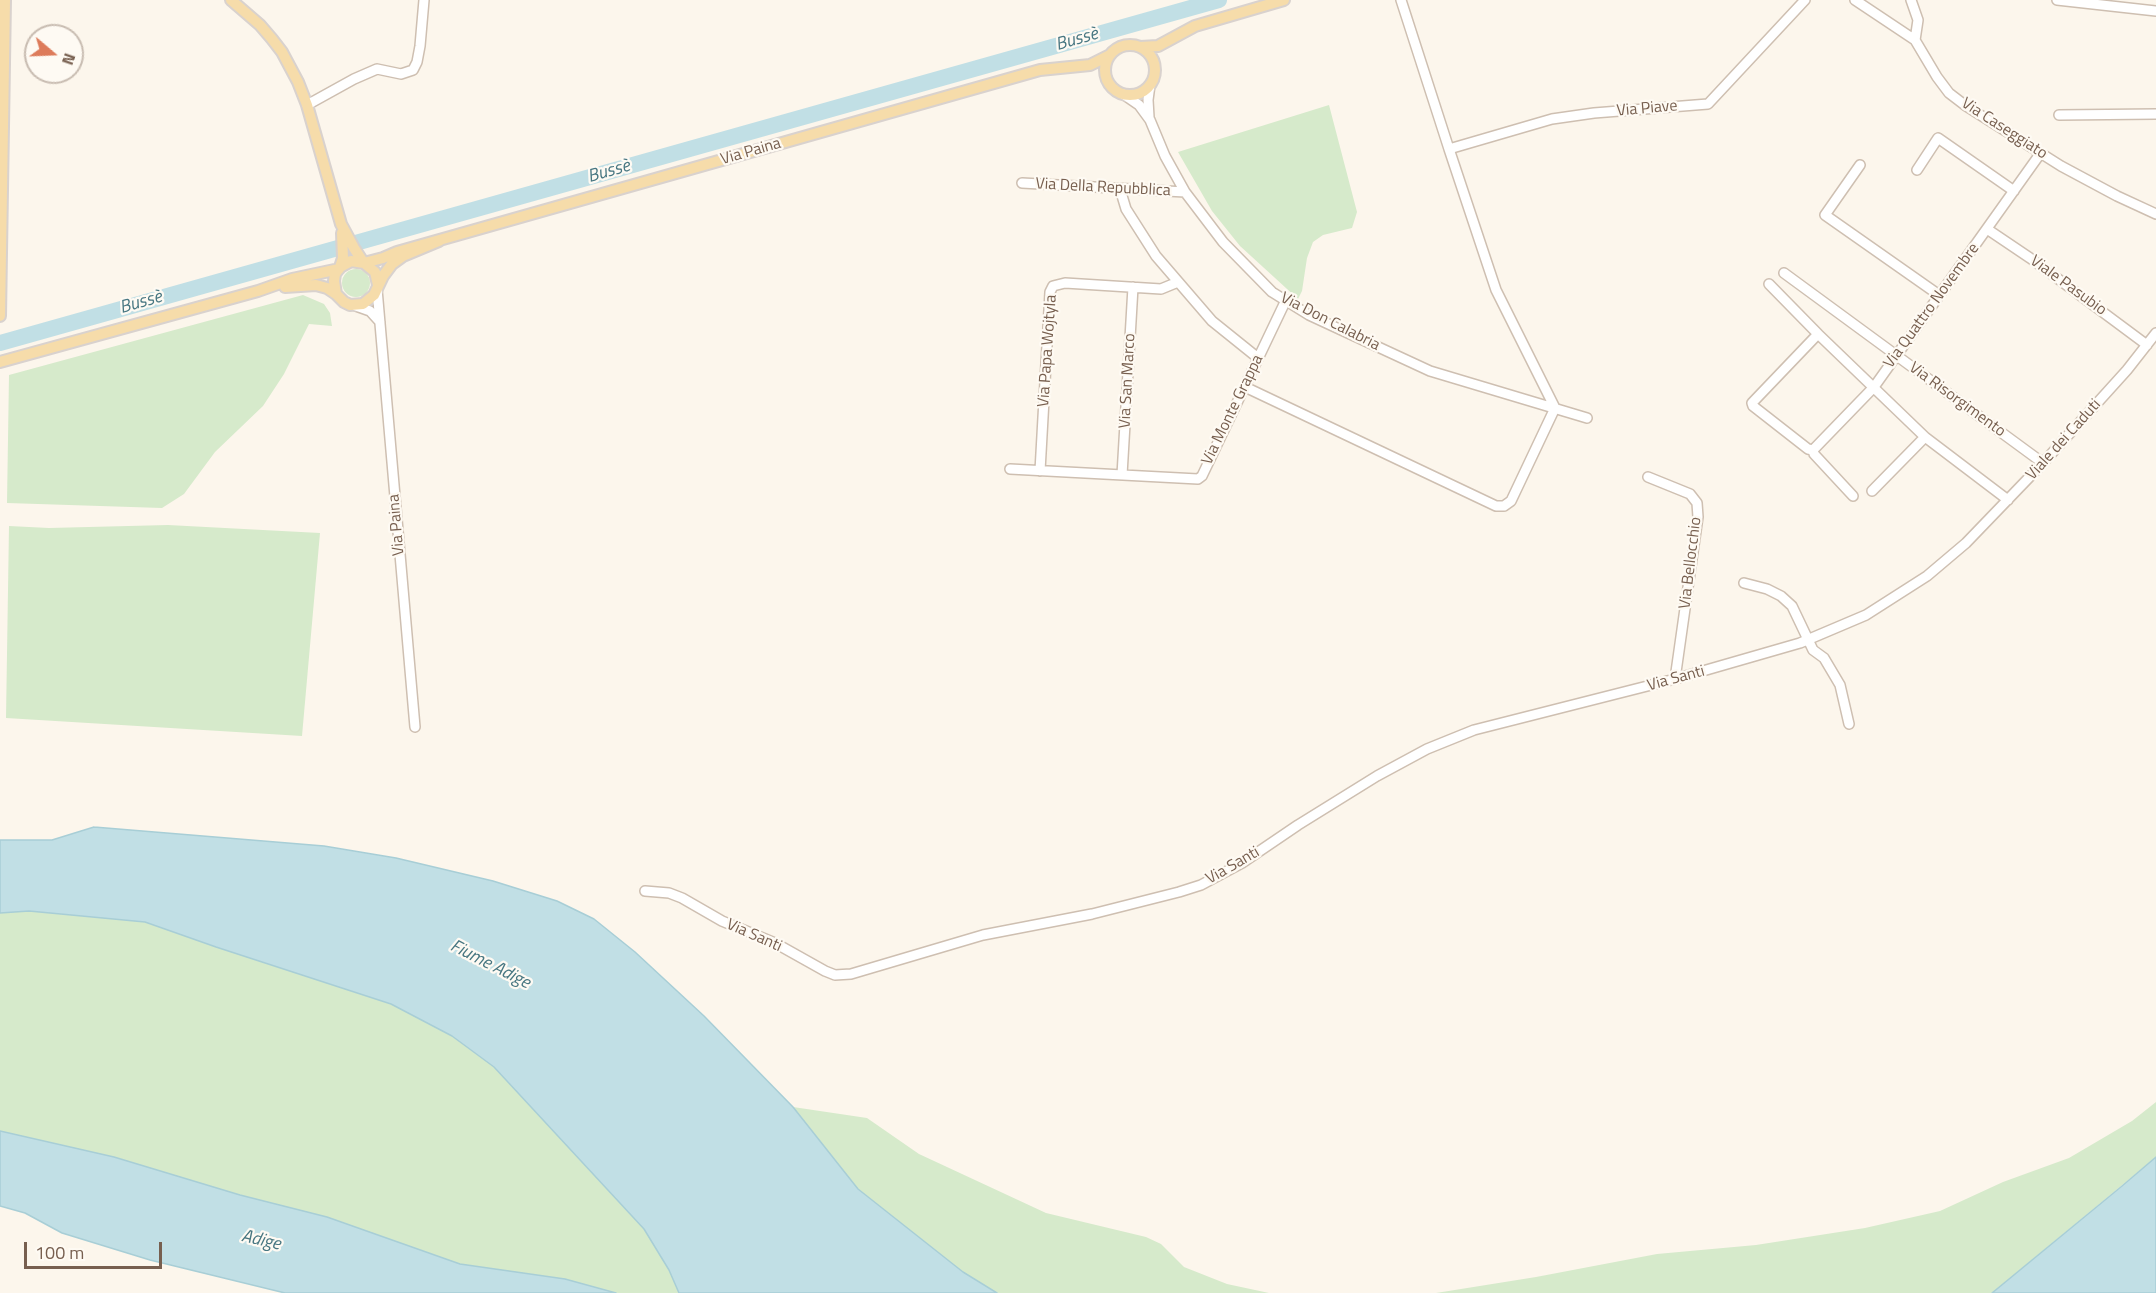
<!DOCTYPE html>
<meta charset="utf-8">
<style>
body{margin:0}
#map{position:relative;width:2156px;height:1293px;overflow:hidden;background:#fcf6ec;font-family:"Titillium Web",sans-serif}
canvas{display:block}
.north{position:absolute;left:24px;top:24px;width:60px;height:60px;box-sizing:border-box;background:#fefaf3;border:2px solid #c8bcb1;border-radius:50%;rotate:109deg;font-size:16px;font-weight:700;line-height:24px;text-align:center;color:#775f4f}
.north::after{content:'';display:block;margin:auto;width:21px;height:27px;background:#dd7b5a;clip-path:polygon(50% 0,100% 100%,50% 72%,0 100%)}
.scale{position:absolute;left:24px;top:1242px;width:138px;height:27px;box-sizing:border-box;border:3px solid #775f4f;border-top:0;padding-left:8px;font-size:18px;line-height:21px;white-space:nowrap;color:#775f4f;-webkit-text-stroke:4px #fefaf3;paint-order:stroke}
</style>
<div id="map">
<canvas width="2156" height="1293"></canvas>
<div class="north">N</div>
<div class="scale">100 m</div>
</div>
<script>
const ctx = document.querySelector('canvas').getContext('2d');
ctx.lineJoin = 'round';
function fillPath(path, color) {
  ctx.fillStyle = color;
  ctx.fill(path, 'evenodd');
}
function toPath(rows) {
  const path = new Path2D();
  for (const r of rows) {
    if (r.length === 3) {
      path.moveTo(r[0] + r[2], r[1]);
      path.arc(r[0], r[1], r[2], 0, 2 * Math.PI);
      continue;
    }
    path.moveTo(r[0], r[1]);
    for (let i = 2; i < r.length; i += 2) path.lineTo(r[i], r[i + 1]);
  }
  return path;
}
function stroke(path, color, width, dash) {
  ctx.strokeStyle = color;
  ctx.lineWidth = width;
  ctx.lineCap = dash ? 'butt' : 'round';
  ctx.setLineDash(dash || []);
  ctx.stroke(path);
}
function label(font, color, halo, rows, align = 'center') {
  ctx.font = font + ' "Titillium Web",sans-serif';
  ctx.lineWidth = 4.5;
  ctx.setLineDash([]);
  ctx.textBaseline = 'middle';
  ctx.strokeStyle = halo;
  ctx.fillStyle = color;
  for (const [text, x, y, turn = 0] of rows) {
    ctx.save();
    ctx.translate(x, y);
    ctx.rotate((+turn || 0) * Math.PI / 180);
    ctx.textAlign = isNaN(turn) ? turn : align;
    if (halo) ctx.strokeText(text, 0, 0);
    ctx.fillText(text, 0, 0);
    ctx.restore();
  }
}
fillPath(toPath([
 [1329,105,1357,212,1352,228,1323,235,1313,242,1307,258,1302,291,1298,299,1240,246,1212,211,1178,152],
 [356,283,14],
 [303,295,324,304,330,313,332,326,309,324,284,374,263,406,215,452,184,494,162,508,7,503,9,375],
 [168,525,320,533,302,736,6,718,9,526,49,528],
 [29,911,145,922,216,947,391,1004,452,1036,494,1067,644,1229,669,1270,679,1293,616,1293,565,1279,460,1264,327,1217,240,1195,114,1157,0,1131,0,913],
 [2156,1102,2156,1157,1992,1293,1436,1293,1536,1277,1657,1254,1756,1245,1865,1228,1940,1211,2003,1182,2069,1158,2132,1121],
 [793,1107,867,1118,919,1154,1046,1213,1146,1237,1161,1244,1184,1267,1227,1284,1269,1293,996,1293,963,1272,858,1189]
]), '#d6eacb');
const water = toPath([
 [94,827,324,846,396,858,493,881,557,901,594,919,635,952,704,1016,793,1107,858,1189,963,1272,997,1293,679,1293,669,1270,644,1229,494,1067,452,1036,391,1004,216,947,145,922,29,911,0,913,0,840,52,840,94,827],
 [0,1131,114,1157,240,1195,327,1217,460,1264,565,1279,616,1293,285,1293,150,1260,62,1233,25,1213,0,1206,0,1131],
 [2156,1157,2156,1293,1992,1293,2122,1186,2156,1157]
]);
fillPath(water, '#c1dfe5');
stroke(water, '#a8ced6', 1.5);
stroke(toPath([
 [0,343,1219,0]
]), '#c1dfe5', 16);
const minor = toPath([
 [1401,0,1449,149,1552,119,1594,113,1708,104,1805,0],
 [1855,0,1915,40],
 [1911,0,1918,20,1915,40,1937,77,1949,93,1966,106,2061,166,2117,196,2156,214],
 [2057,0,2156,11],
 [1123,94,1139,105,1150,120,1165,156,1185,192,1223,242,1272,292,1309,315,1430,371,1587,418],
 [307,105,354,79,377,69,401,74,413,70,417,62,420,46,424,0],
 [2059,115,2156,114],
 [1149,117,1148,100,1150,85],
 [1860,165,1825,215,1939,295],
 [1917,170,1938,138,2014,191],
 [1022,183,1185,192],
 [1120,189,1126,209,1156,256,1212,321,1258,358],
 [1987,229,2030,258,2147,345],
 [1784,273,2043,463],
 [1769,284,1818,334],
 [377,289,415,727],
 [356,306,370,311,380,322],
 [1245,387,1496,506,1504,506,1511,501,1555,408,1496,290,1449,149],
 [1813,450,1874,387,2040,154],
 [1010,469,1198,479,1202,476,1286,300],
 [1040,471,1050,292,1053,286,1065,283,1161,289,1178,282],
 [1122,475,1133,287],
 [1648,477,1690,494,1697,503,1698,517,1675,679],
 [1872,491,1925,437],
 [1853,496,1814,454,1813,450,1808,449,1753,406,1752,403,1818,334,1925,437,2008,500],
 [1744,583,1767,589,1781,596,1792,606,1813,650,1824,658,1840,685,1849,724],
 [645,891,669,893,682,898,722,921,775,943,825,971,835,975,851,974,983,935,1092,914,1179,892,1201,885,1242,863,1298,825,1377,776,1427,749,1474,730,1675,679,1800,643,1866,615,1927,576,1966,543,2043,463,2127,370,2156,333]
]);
const major = toPath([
 [231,0,260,25,272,39,282,52,298,82,307,105,341,224,354,248,363,262],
 [1130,70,25],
 [1140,47,1158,46,1195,26,1284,0],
 [439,241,403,256,392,264,383,276,374,295,363,304,350,305,344,302,336,294,334,281,335,274,340,267,351,261,364,263,383,258,397,252,1040,70,1090,65,1110,55],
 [364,263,375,272,378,285],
 [340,267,343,258,342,233],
 [285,287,316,285,327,288,336,294],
 [0,316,5,0],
 [0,362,258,291,292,279,339,269]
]);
stroke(minor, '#cebfb1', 12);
stroke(major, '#d9d2ce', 14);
stroke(minor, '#fff', 9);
stroke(major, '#f6dcaa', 10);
label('16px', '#775f4f', '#fefaf3', [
 ["Via Piave",1647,109,-5],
 ["Via Caseggiato",2004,129,33],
 ["Via Paina",751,152,-16],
 ["Via Della Repubblica",1103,188,3],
 ["Viale Pasubio",2068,286,36],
 ["Via Quattro Novembre",1932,306,-54],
 ["Via Don Calabria",1330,322,27],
 ["Via Papa Wojtyla",1048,351,-86],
 ["Via San Marco",1128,381,-87],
 ["Via Risorgimento",1957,400,36],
 ["Via Monte Grappa",1233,410,-64],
 ["Viale dei Caduti",2064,440,-48],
 ["Via Paina",397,525,-95],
 ["Via Bellocchio",1691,563,-83],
 ["Via Santi",1676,679,-15],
 ["Via Santi",1233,866,-30],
 ["Via Santi",754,936,24]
]);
label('italic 18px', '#477681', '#fefaf3', [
 ["Bussè",1077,40,-16],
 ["Bussè",609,172,-16],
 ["Bussè",141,303,-16],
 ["Fiume Adige",490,965,27],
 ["Adige",261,1241,13]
]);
</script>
